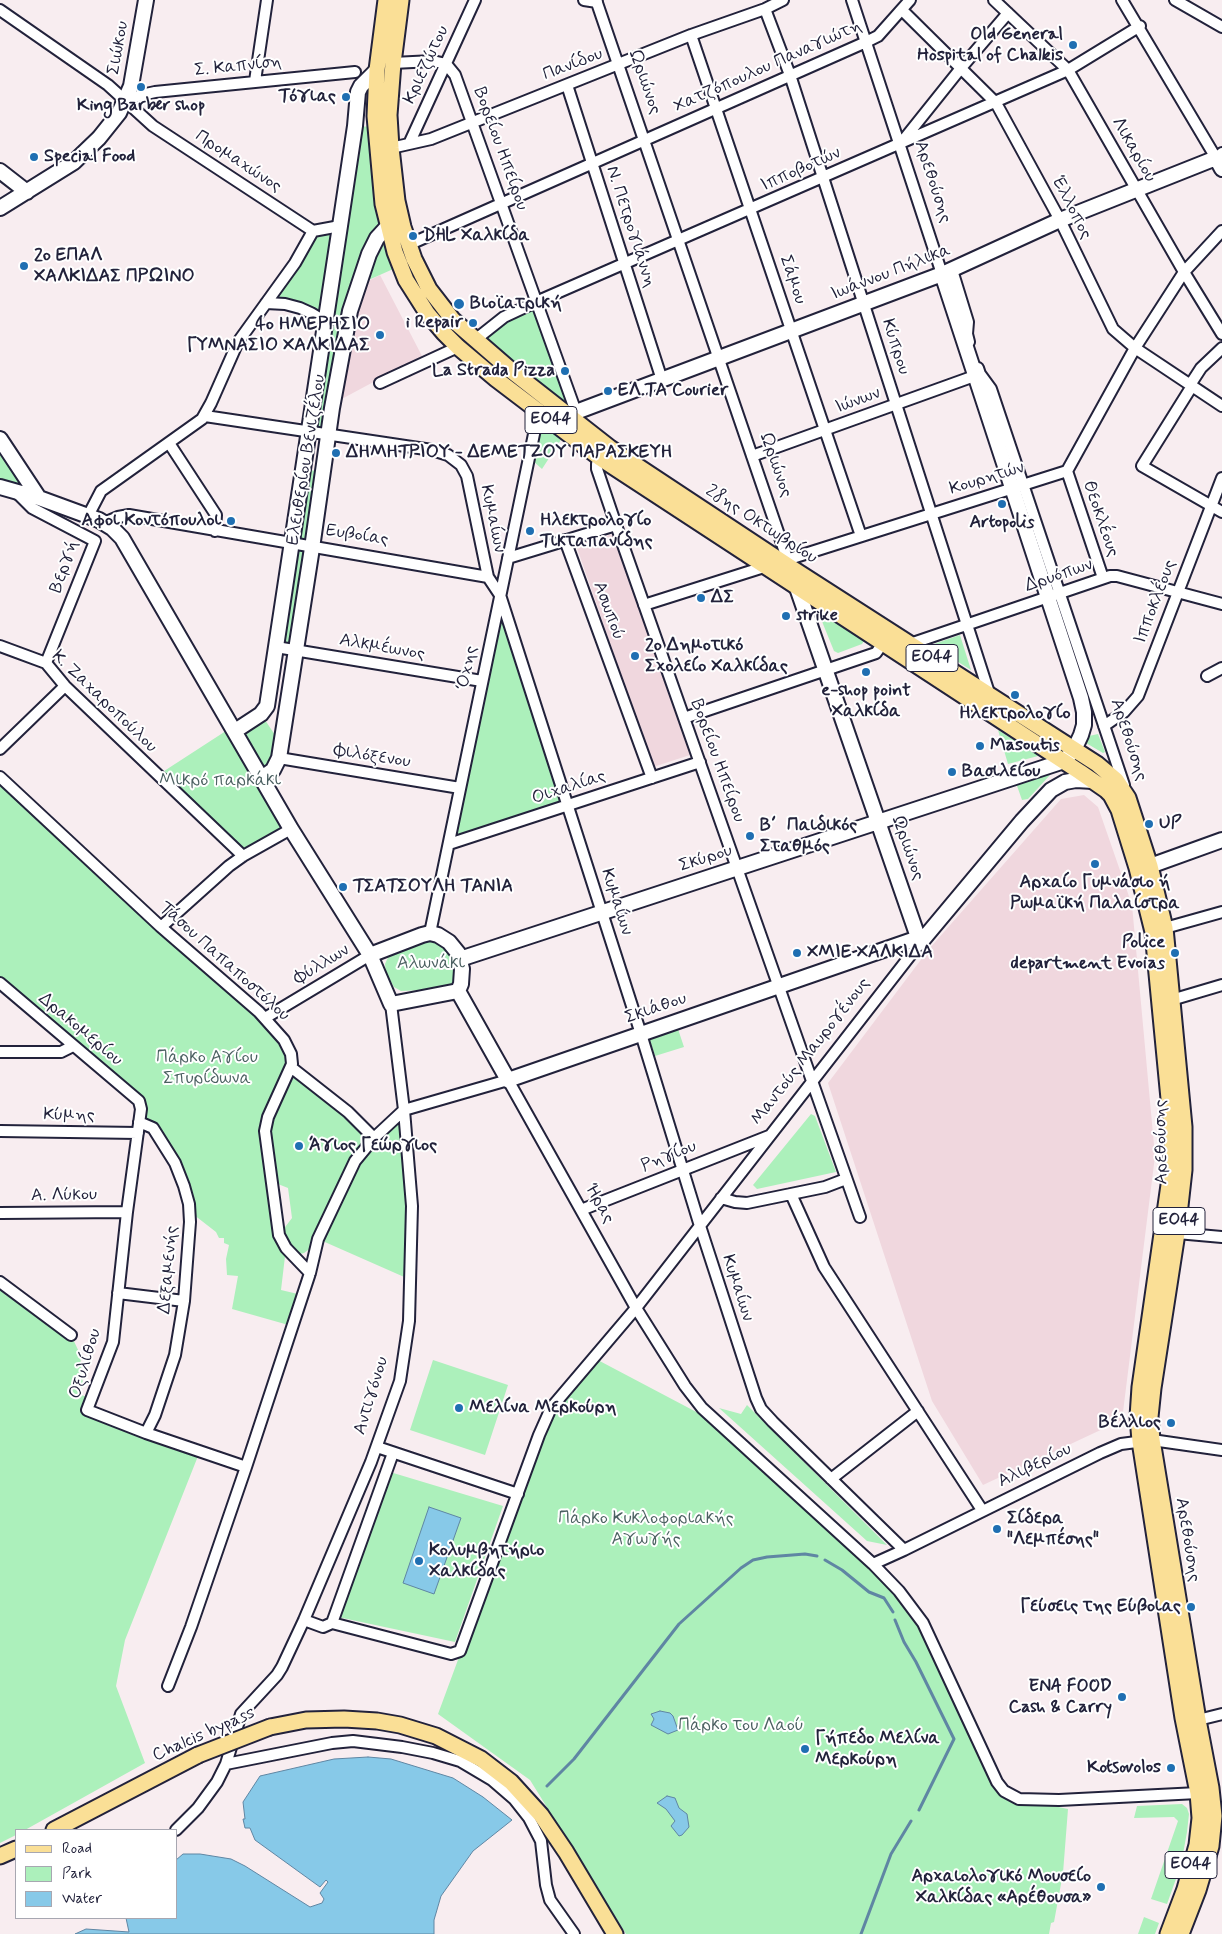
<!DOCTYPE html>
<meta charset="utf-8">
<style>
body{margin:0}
#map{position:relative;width:1222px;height:1934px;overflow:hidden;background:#f8edf0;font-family:Mynerve,sans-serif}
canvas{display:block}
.legend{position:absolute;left:15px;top:1829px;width:162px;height:90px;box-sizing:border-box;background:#fff;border:1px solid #a7a7b1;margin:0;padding:6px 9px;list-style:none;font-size:15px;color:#22223b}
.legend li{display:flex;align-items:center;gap:10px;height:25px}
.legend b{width:25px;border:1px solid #a7a7b1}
</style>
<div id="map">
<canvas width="1222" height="1934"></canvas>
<ul class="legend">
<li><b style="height:6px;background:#fadf96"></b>Road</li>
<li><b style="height:14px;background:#acf0bb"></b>Park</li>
<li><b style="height:14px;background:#87c9e8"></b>Water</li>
</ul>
</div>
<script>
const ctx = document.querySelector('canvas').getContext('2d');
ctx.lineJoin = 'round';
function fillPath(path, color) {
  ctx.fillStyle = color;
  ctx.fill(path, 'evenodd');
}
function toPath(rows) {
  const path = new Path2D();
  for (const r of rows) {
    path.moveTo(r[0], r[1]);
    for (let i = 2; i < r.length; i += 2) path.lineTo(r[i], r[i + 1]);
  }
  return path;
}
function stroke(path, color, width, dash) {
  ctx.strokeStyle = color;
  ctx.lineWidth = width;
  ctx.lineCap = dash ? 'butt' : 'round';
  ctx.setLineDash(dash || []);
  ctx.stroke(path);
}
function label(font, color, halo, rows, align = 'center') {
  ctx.font = font + ' Mynerve,sans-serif';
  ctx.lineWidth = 4;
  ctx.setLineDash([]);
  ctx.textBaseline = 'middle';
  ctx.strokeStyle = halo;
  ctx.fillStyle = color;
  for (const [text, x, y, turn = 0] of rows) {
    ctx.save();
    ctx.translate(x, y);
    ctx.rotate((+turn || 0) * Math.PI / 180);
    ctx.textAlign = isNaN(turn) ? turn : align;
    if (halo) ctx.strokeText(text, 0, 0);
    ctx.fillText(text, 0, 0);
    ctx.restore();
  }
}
fillPath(toPath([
 [380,275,422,356,338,401,351,318,364,283],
 [613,534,690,755,653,767,576,545],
 [1084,795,1098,807,1132,905,1155,1156,1122,1420,983,1485,932,1401,828,1083,929,949,1061,799]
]), '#f0d7de');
fillPath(toPath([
 [355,126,375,127,414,259,475,340,536,302,576,412,550,402,539,410,566,432,542,469,533,461,539,410,474,361,400,266,364,282,358,283,328,435,309,432,326,323,266,303,314,231,340,226],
 [0,439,32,487,0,487],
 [303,469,323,472,296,650,276,647],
 [500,595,568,805,449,844],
 [826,616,864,641,862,644,838,653,834,651,821,619],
 [960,635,971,670,931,645],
 [261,714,281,744,262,778,291,829,243,856,158,775,232,727],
 [998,730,1037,754,1038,756,1008,764],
 [1098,734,1105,752,1103,753,1086,743,1089,736],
 [1049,772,1050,775,1028,799,1022,800,1016,783],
 [0,777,265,1018,292,1064,373,1138,404,1110,411,1280,318,1239,311,1248,304,1253,295,1255,286,1248,281,1290,302,1295,292,1326,232,1309,238,1276,227,1275,226,1259,229,1245,224,1243,224,1238,219,1238,216,1232,189,1211,187,1197,153,1129,139,1122,141,1109,0,983],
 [273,1182,288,1188,292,1218,279,1235],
 [432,938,453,949,458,983,446,989,401,991,394,987,386,973,385,964,390,953],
 [678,1029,684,1047,655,1056,649,1038],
 [811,1114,815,1116,836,1172,757,1189,753,1185],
 [0,1282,71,1335,80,1354,83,1385,79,1394,92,1399,87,1410,200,1451,125,1640,116,1686,145,1763,25,1830,16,1830,16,1835,0,1843],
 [594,1358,721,1425,873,1564,923,1623,997,1782,1019,1799,1068,1809,1063,1873,1054,1922,1051,1923,1049,1934,626,1934,530,1780,438,1714,551,1408],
 [433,1360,508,1385,485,1455,410,1430],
 [747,1405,887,1545,867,1541,719,1408,741,1414],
 [390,1472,503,1506,455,1642,333,1616],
 [1182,1804,1187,1808,1189,1814,1187,1832,1181,1865,1167,1904,1151,1899,1178,1821,1174,1817,1134,1818,1137,1806],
 [1144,1917,1159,1923,1155,1934,1138,1934]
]), '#acf0bb');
const water = toPath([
 [429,1507,461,1518,434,1594,403,1583,429,1507],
 [660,1711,670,1713,673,1716,678,1730,668,1734,651,1725,654,1719,651,1714,660,1711],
 [368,1757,391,1759,453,1778,483,1797,512,1820,473,1851,441,1896,434,1920,434,1934,75,1934,86,1929,129,1932,126,1918,176,1918,176,1860,183,1854,200,1854,231,1859,245,1866,310,1907,322,1903,324,1899,320,1893,328,1882,326,1880,320,1887,255,1840,250,1828,245,1828,243,1819,245,1819,243,1802,260,1776,334,1759,368,1757],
 [667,1796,675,1798,679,1808,687,1814,689,1827,682,1835,679,1836,671,1826,675,1821,666,1809,657,1803,667,1796]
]);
fillPath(water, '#87c9e8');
stroke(water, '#5f86a3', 1);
stroke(toPath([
 [825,1560,842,1570,869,1592,884,1598,893,1612],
 [895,1620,904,1642,916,1662,954,1739,919,1810],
 [547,1786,574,1759,679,1624,741,1568,753,1560,767,1557,805,1554,817,1556],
 [861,1934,891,1854,911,1821]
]), '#5f86a3', 3);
const street = toPath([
 [584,0,597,2],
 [596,0,789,564],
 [852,0,942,274],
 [994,0,1068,70,1184,272,1222,334],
 [1122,0,1216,158,1222,153],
 [1175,0,1222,27],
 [765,9,790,75,990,696],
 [0,10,108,85,153,126,313,231,340,226],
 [902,10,996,103,1060,220,1113,329,1135,348,1222,406],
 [691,35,861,536],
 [393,63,433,61,446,64,455,75,576,412],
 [255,81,267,0],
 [567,85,662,380],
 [125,101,141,95,155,92,355,72],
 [901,143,961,68,1008,13],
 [409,144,475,0],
 [391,148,431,139,691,35,765,9,783,0],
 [408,245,866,42,878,36,910,0],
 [952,270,968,322,967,334,969,342],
 [266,303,285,304,300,308,311,313,326,322],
 [475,340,504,317,536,302,1068,70,1140,26],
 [978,368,980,374,991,389,1124,785],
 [380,383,458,347],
 [1190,385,1201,368,1222,348],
 [1192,386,1142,466,1222,512],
 [205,416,432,450,448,455,461,465,467,476,488,577,500,595,641,1034,700,1226,756,1398,761,1409,773,1422,904,1550],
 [169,443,216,515,215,531],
 [752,456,980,374],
 [600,458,597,464,597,469,616,525,860,1217],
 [1067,471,1103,578],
 [15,491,32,508,95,541,46,663],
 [88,516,101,491,202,419,211,403,238,342,295,263,313,231],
 [104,523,118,517,129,515,488,577],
 [565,540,652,778],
 [508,558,616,525],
 [644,605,1067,471,1135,348,1184,272,1222,231],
 [910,644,1110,576,1117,576,1222,604],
 [0,646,46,663,65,686,243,856],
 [276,647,482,681],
 [1207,676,1222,668],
 [684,718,876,653,883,643],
 [1104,726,1124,712,1138,696,1222,478],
 [0,749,65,686],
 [279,758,460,788],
 [0,777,161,927,259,1012,284,1040,291,1054,292,1064,268,1117,265,1131,279,1235,286,1248,310,1273],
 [449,844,700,762],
 [161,927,229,866,243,856,291,829],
 [1165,928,1222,912],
 [430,933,539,410],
 [0,983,139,1101,141,1109,127,1212,113,1342,87,1410,146,1433,246,1467],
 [1168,1001,1222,985],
 [265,1018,370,955],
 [0,1052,61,1052,73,1046],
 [292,1068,348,1112,374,1138],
 [139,1122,153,1128,175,1163,184,1186,189,1204,190,1222,184,1301,175,1355,155,1415,146,1433],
 [0,1131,138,1133],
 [791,1194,824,1267,982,1510],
 [721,1198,735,1202,747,1203,825,1187,846,1179],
 [581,1210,769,1136],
 [0,1213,127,1212],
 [1177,1233,1222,1237],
 [0,1282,71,1335],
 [118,1293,184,1301],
 [377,1447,518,1494],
 [831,1479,918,1411],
 [873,1564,904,1550,1100,1453,1121,1444,1152,1440,1222,1450],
 [304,1620,323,1627,332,1623,451,1654,460,1651,539,1435,551,1408,636,1308,920,943],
 [332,1623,393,1453],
 [168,1686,191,1627,246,1467,310,1273,318,1239,355,1161,374,1138,404,1110,508,1080,636,1308,685,1386,702,1408,873,1564,899,1591,923,1623,997,1782,1004,1791,1019,1799,1059,1800,1198,1793],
 [1198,1720,1222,1714],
 [226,1764,332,1743,353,1741,402,1747,433,1753,460,1761,492,1780,514,1799,529,1818,541,1841,546,1885,550,1900,574,1934],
 [176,1830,198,1808,217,1782,226,1764,241,1714,277,1675,282,1667,304,1620,371,1462,400,1381,409,1321,412,1206,404,1110,391,1004]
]);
const secondary = toPath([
 [0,171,27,192],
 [0,208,74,162,99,138,119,113,131,86,146,0],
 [571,419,576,412,942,274,1060,220,1216,158,1222,169],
 [0,439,39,498],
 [0,487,39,498,99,520,112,528,122,538,291,829,370,955,391,1004,458,991,461,984,462,969,458,953,449,942,438,935,430,933,422,935,370,955],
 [795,582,920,943],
 [235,731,261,714,267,706,340,226,355,126,358,92,361,86,377,70],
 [262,778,273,770,279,758,312,548,332,408,350,311,369,254,377,238,388,226],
 [1150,866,1222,840],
 [920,943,1022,821,1051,790,1065,782,1076,780,1093,781],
 [460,959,1064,761,1074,750,1081,735,1084,725,1084,712,1081,698,942,274],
 [458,991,508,1080,918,938]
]);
const primary = toPath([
 [386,0,377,70,375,116,383,204,395,252,406,280,427,313,444,333,458,347,496,379,600,458,1080,772,1106,790,1111,795,1119,810,1137,868,1153,932,1172,1130,1172,1164,1140,1387,1138,1417,1140,1441,1183,1718,1198,1793,1200,1818,1197,1845,1185,1889,1168,1934],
 [401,0,393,63,389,115,391,148,397,201,403,227,414,259,429,289,453,320,513,372,610,448,790,567,1097,764,1116,780,1128,798,1150,866,1165,928,1184,1127,1184,1170,1177,1233,1153,1388,1150,1417,1152,1440,1198,1720,1211,1788,1214,1816,1211,1846,1198,1890,1181,1934],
 [270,1727,306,1720,344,1719,377,1721,400,1725,436,1736,481,1759,511,1782,541,1815,566,1852,615,1934],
 [54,1830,198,1755],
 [0,1856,16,1849]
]);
stroke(street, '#22223b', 14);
stroke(secondary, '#22223b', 18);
stroke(primary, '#22223b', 19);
stroke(street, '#fff', 10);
stroke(secondary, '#fff', 14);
stroke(primary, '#fadf96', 15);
const primaryBridge = toPath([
 [198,1755,270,1727]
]);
stroke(primaryBridge, '#22223b', 19, []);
stroke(primaryBridge, '#fadf96', 15);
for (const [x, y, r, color] of [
 [1073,45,5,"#1f6fb2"],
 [141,87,5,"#1f6fb2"],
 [346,97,5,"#1f6fb2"],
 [34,157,5,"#1f6fb2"],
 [413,236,5,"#1f6fb2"],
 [24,266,5,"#1f6fb2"],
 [459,304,6,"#1f6fb2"],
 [473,323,5,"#1f6fb2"],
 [380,335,5,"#1f6fb2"],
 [565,371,5,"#1f6fb2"],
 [608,391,5,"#1f6fb2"],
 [336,453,5,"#1f6fb2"],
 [1002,504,5,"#1f6fb2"],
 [231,521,5,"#1f6fb2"],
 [530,531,5,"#1f6fb2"],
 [701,598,5,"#1f6fb2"],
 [786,616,5,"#1f6fb2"],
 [635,656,5,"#1f6fb2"],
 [866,672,5,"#1f6fb2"],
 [1015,695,5,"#1f6fb2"],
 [980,746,5,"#1f6fb2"],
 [952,772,5,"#1f6fb2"],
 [1149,824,5,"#1f6fb2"],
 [750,836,5,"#1f6fb2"],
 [1095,864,5,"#1f6fb2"],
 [343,887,5,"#1f6fb2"],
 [797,953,5,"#1f6fb2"],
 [1175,953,5,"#1f6fb2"],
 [299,1146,5,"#1f6fb2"],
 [459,1408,5,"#1f6fb2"],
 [1171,1423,5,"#1f6fb2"],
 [997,1529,5,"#1f6fb2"],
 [419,1561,5,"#1f6fb2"],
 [1191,1607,5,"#1f6fb2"],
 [1122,1697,5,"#1f6fb2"],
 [805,1749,5,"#1f6fb2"],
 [1171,1768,5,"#1f6fb2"],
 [1101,1887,5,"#1f6fb2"]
]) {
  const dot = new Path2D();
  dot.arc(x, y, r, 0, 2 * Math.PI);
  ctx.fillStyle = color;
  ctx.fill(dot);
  stroke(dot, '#fff', 2);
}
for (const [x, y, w] of [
 [551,420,52],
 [932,658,52],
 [1179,1221,52],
 [1191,1865,52]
]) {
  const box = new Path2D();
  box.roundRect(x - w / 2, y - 13.5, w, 27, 4);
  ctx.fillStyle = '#fff';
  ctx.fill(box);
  stroke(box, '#22223b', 1);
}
label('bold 16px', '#22223b', null, [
 ["ΕΟ44",551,420],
 ["ΕΟ44",932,658],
 ["ΕΟ44",1179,1221],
 ["ΕΟ44",1191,1865]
]);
label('bold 18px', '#22223b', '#fff', [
 ["Old General",1063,35,"right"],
 ["Hospital of Chalkis",1063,56,"right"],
 ["Τόγιας",336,97,"right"],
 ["King Barber shop",141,106,"center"],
 ["Special Food",44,157],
 ["DHL Χαλκίδα",423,236],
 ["2ο ΕΠΑΛ",34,256],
 ["ΧΑΛΚΙΔΑΣ ΠΡΩΙΝΟ",34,277],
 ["Βιοϊατρική",470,304],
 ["i Repair",463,323,"right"],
 ["4ο ΗΜΕΡΗΣΙΟ",370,325,"right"],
 ["ΓΥΜΝΑΣΙΟ ΧΑΛΚΙΔΑΣ",370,346,"right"],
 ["La Strada Pizza",555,371,"right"],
 ["ΕΛ.ΤΑ Courier",618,391],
 ["ΔΗΜΗΤΡΙΟΥ - ΔΕΜΕΤΖΟΥ ΠΑΡΑΣΚΕΥΗ",346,453],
 ["Αφοι Κοντόπουλοι",221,521,"right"],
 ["Ηλεκτρολογίο",540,521],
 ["Τικταπανίδης",540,542],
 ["Artopolis",1002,523,"center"],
 ["ΔΣ",711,598],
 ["strike",796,616],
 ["2ο Δημοτικό",645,646],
 ["Σχολείο Χαλκίδας",645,667],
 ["e-shop point",866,691,"center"],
 ["Χαλκίδα",866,712,"center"],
 ["Ηλεκτρολογίο",1015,714,"center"],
 ["Masoutis",990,746],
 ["Βασιλείου",962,772],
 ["UP",1159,824],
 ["Β΄ Παιδικός",760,826],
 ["Σταθμός",760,847],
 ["Αρχαίο Γυμνάσιο ή",1095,883,"center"],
 ["Ρωμαϊκή Παλαίστρα",1095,904,"center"],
 ["ΤΣΑΤΣΟΥΛΗ ΤΑΝΙΑ",353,887],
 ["Police",1165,943,"right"],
 ["department Evoias",1165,964,"right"],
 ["ΧΜΙΕ ΧΑΛΚΙΔΑ",807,953],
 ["Άγιος Γεώργιος",309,1146],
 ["Μελίνα Μερκούρη",469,1408],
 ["Βέλλιος",1161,1423,"right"],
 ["Σίδερα",1007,1519],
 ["\"Λεμπέσης\"",1007,1540],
 ["Κολυμβητήριο",429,1551],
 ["Χαλκίδας",429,1572],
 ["Γεύσεις της Εύβοιας",1181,1607,"right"],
 ["ENA FOOD",1112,1687,"right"],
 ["Cash & Carry",1112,1708,"right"],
 ["Γήπεδο Μελίνα",815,1739],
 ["Μερκούρη",815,1760],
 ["Kotsovolos",1161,1768,"right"],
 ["Αρχαιολογικό Μουσείο",1091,1877,"right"],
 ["Χαλκίδας «Αρέθουσα»",1091,1898,"right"]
], 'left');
label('18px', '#22223b', '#fff', [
 ["Σιώκου",119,48,-80],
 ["Κριεζώτου",427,65,-65],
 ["Πανίδου",573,65,-21],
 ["Σ. Καπνίση",238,67,-6],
 ["Χατζόπουλου Παναγιώτη",768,67,-24],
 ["Ωριώνος",644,82,71],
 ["Βορείου Ηπείρου",500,149,70],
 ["Λικαρίου",1133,150,60],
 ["Προμαχώνος",238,162,33],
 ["Ιπποβοτών",801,170,-24],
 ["Αρεθούσης",932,182,72],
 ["Έλλοπος",1071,208,63],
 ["Ν. Πετρογιάννη",630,227,72],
 ["Ιωάννου Πήλικα",891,273,-21],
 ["Σάμου",792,280,71],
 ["Κύπρου",895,347,72],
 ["Ιώνων",858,401,-20],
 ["Ελευθερίου Βενιζέλου",307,460,-81],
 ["Ωριώνος",775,465,71],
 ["Κουρητών",987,479,-17],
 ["Κυμαίων",492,519,78],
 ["Θεοκλέους",1100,519,71],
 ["28ης Οκτωβρίου",761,525,33],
 ["Ευβοίας",357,536,9],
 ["Βεργή",65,567,-71],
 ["Δρυόπων",1059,576,-19],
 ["Ιπποκλέους",1156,602,-69],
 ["Ασωπού",608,611,70],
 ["Αλκμέωνος",382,648,10],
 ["Όχης",468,668,-78],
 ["Κ. Ζαχαροπούλου",104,702,44],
 ["Αρεθούσης",1128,740,72],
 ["Φιλόξενου",372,757,9],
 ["Βορείου Ηπείρου",717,761,70],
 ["Οιχαλίας",569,788,-18],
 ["Ωριώνος",907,848,71],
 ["Σκύρου",706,859,-18],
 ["Κυμαίων",616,902,72],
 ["Τάσου Παπαποστόλου",224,962,42],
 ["Φύλλων",322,965,-31],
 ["Σκιάθου",656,1009,-19],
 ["Δρακομερίου",80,1030,40],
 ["Μαντούς Μαυρογένους",811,1052,-52],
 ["Κύμης",69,1116,1],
 ["Αρεθούσης",1162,1142,-91],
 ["Ρηγίου",669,1157,-22],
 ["Α. Λύκου",64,1196,-1],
 ["Ήρας",599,1204,61],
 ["Δεξαμενής",169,1270,-85],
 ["Κυμαίων",737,1288,72],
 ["Οξυλίθου",86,1364,-73],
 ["Αντιγόνου",372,1396,-73],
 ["Αλιβερίου",1035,1466,-26],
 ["Αρεθούσης",1187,1540,81],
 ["Chalcis bypass",204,1735,-24]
]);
label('18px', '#4b6061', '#fff', [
 ["Μικρό παρκάκι",220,781],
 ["Αλωνάκι",431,964],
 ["Πάρκο Αγίου",207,1058],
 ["Σπυρίδωνα",207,1079],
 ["Πάρκο Κυκλοφοριακής",646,1519],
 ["Αγωγής",646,1540],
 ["Πάρκο του Λαού",741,1726]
]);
</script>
